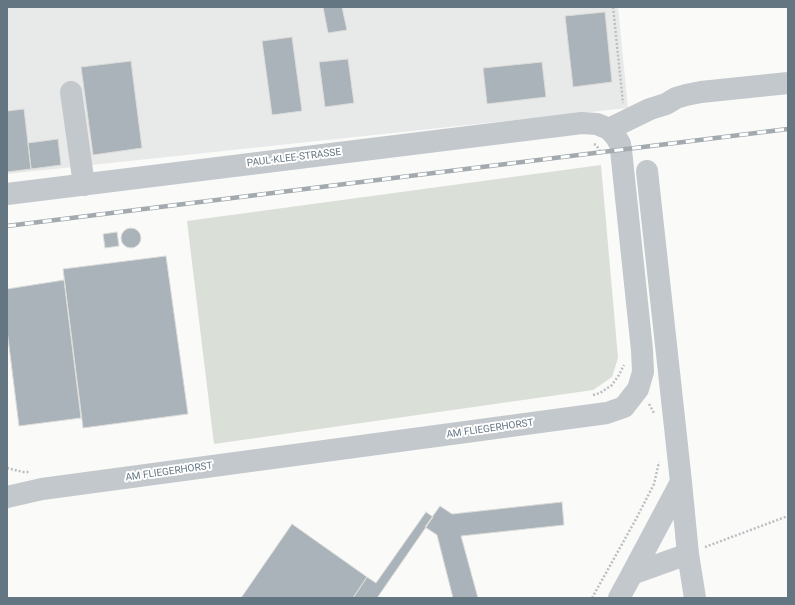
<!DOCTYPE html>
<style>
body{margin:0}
#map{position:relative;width:795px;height:605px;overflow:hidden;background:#fafaf8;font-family:Roboto,sans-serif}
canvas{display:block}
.frame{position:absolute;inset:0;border:8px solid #657683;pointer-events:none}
</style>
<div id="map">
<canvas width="795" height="605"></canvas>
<div class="frame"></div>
</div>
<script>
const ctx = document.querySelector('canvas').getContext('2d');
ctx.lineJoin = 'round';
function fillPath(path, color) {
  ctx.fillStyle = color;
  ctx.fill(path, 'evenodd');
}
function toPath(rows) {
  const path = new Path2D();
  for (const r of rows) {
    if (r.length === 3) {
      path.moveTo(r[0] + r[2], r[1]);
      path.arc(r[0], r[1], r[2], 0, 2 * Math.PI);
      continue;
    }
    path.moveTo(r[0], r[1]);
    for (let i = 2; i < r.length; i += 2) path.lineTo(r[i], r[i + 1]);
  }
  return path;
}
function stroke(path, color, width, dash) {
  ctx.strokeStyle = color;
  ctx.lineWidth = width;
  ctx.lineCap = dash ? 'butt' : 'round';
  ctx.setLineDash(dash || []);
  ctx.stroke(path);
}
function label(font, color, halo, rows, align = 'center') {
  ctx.font = font + ' Roboto,sans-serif';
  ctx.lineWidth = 4;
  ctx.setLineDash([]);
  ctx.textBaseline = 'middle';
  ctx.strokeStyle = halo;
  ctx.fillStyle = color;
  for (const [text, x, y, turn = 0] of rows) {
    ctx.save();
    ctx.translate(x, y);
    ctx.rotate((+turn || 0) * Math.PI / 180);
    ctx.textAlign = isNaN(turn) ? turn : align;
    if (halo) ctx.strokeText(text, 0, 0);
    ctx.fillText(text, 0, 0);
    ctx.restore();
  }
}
fillPath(toPath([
 [7,7,618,7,628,108,7,174]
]), '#e8e9e9');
fillPath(toPath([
 [601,165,618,358,612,377,593,390,214,444,187,221]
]), '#dadfd7');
const building = toPath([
 [323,7,342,7,347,30,328,33,323,7],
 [605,12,612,82,573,87,565,16,605,12],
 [292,37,302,111,272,115,262,41,292,37],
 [348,59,354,103,325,107,319,62,348,59],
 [131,61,142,148,93,155,81,67,131,61],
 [542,62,546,97,487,104,483,68,542,62],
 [24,109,31,169,7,172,7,111,24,109],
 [58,139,61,165,31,169,28,143,58,139],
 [131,238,10],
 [117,232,119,246,105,248,103,234,117,232],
 [166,256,188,414,83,428,63,269,166,256],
 [64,280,81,418,19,426,7,330,7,289,64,280],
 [562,502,564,525,461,536,478,598,453,598,437,535,425,527,440,506,452,514,562,502],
 [426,512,433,517,377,598,353,598,367,577,376,583,426,512],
 [292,524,367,577,353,598,241,598,292,524]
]);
fillPath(building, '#aab3b9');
stroke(building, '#dcdcda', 1);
stroke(toPath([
 [613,7,623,103],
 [594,144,596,145,602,154],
 [593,395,600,393,612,385,619,375,624,365],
 [649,404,654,413],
 [7,468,23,472,29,472],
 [705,547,788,516],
 [592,598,636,519,654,484,659,462]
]), '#bbbfc2', 2.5, [2, 2]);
stroke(toPath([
 [71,92,84,185],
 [609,129,650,109,666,104,676,98,686,95,701,92,788,83],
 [647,171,681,482,688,554,695,598],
 [7,194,582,123,597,124,609,129,616,137,620,144,621,150,642,350,643,372,638,389,624,407,607,413,42,489,7,497],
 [632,574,681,482],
 [619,598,632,574,688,554]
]), '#c3c8cc', 22);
const rail = toPath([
 [7,226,788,129]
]);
stroke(rail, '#a2aab0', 4.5);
stroke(rail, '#fff', 3, [9]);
label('10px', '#657683', '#fff', [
 ["PAUL-KLEE-STRASSE",294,158,-7],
 ["AM FLIEGERHORST",490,429,-8],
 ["AM FLIEGERHORST",169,472,-8]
]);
</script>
